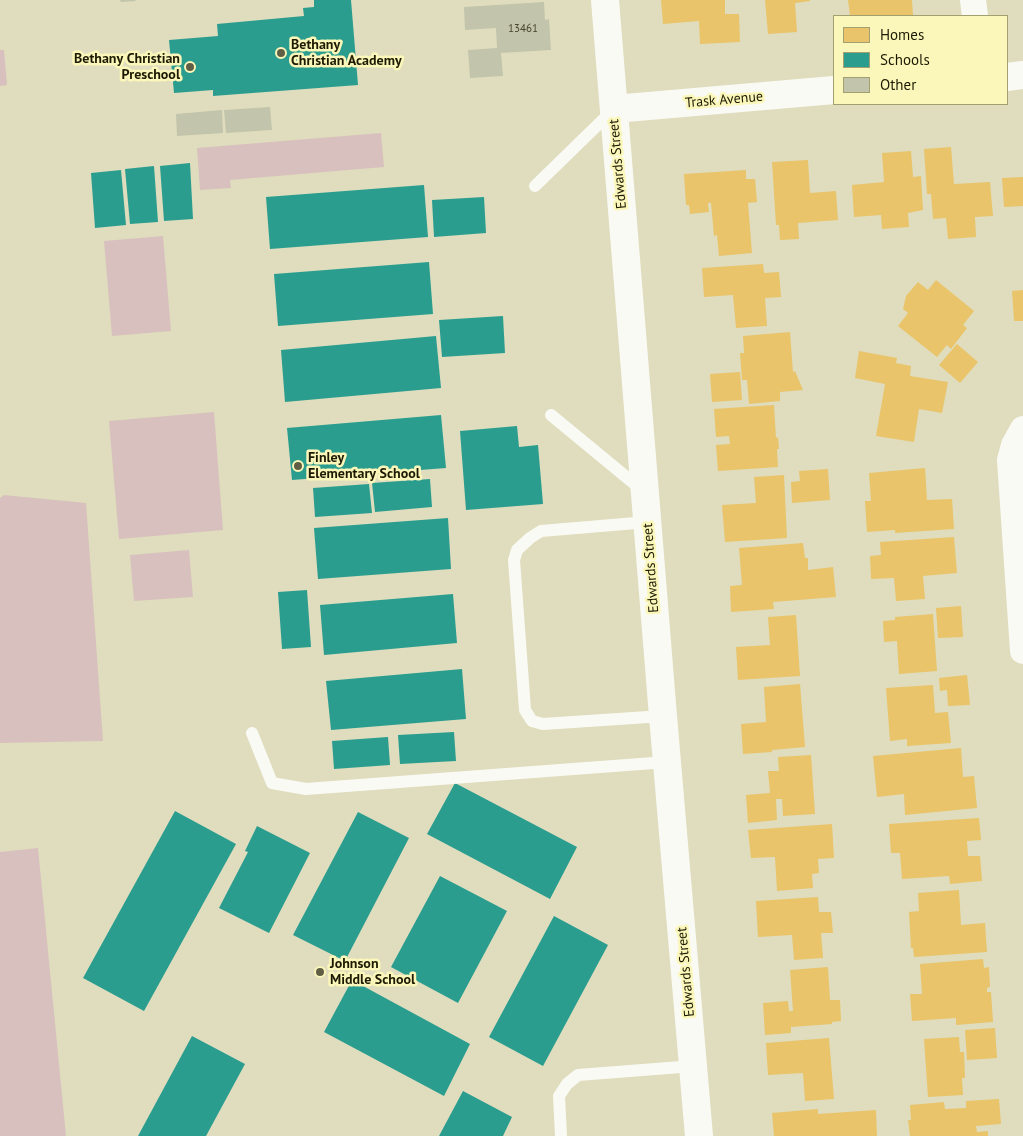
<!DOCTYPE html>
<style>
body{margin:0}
#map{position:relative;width:1023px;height:1136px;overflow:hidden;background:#dfddbd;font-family:"PT Sans",sans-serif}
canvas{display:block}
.legend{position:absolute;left:833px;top:15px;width:175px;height:90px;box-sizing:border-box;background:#fbf7ba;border:1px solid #a29f71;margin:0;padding:6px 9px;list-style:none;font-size:15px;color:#1c1a03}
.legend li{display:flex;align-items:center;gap:10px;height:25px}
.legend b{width:25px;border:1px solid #a29f71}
</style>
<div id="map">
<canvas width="1023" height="1136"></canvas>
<ul class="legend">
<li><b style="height:14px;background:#e9c46a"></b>Homes</li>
<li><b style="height:14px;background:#2a9d8f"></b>Schools</li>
<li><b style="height:14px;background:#c2c5ac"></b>Other</li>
</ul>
</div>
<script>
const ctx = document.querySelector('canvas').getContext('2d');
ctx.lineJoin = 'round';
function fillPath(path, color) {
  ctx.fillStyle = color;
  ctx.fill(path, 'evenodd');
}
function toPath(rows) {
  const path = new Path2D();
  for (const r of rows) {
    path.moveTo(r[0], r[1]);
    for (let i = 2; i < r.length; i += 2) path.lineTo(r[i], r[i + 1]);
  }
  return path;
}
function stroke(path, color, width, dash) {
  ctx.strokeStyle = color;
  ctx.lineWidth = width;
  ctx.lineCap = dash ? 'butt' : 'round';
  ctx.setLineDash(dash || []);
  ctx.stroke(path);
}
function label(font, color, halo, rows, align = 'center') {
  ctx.font = font + ' "PT Sans",sans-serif';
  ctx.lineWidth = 5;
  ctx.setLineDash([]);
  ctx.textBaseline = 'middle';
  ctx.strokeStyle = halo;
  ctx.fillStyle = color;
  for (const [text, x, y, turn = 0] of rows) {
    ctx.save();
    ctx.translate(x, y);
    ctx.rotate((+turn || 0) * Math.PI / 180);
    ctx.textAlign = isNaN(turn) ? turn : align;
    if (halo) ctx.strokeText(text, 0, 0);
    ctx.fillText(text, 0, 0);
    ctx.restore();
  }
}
fillPath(toPath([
 [0,50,4,50,7,85,0,86],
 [381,133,384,167,230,180,231,188,200,190,197,148],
 [163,236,171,331,112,336,104,241],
 [214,412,223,530,119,539,109,421],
 [4,495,86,503,103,741,0,743,0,498],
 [189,550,193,597,134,601,130,555],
 [38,848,66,1136,0,1136,0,852]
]), '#d8c0be');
fillPath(toPath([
 [661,0,725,0,725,14,739,14,740,42,700,44,699,21,663,24],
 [765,0,810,0,810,1,795,3,797,32,768,34],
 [848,0,912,0,913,16,850,16],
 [951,147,954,184,990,182,993,216,975,217,976,237,948,239,946,218,933,219,931,194,927,194,924,149],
 [911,151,913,177,921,176,923,210,908,213,909,227,882,229,881,215,854,217,852,185,884,182,882,153],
 [808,160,810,193,836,191,838,220,798,223,799,239,780,240,779,225,776,225,772,162],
 [746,170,746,179,755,179,757,202,748,203,752,253,719,256,717,235,714,236,711,203,708,203,709,212,690,214,689,205,686,205,684,174],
 [1023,177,1023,206,1004,207,1002,178],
 [763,264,764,273,779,272,781,297,765,298,767,326,736,328,733,295,704,297,702,268],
 [936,280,974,311,963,325,967,328,951,349,947,345,937,357,898,326,908,313,903,309,906,296,918,282,928,290],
 [1023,290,1023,321,1014,321,1012,291],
 [790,332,793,372,795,371,803,390,780,392,780,401,749,404,747,380,742,380,740,353,744,353,743,336],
 [957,344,978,362,960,383,939,365],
 [859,351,897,358,896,363,911,366,910,376,948,382,942,413,919,409,914,442,876,436,885,384,855,378],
 [740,372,742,400,712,402,710,374],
 [774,405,776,438,778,437,779,449,777,449,778,467,718,471,716,445,730,444,729,436,716,437,714,409],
 [925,468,927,500,952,499,954,529,895,533,895,530,867,532,865,501,871,501,869,473],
 [828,469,830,500,792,503,791,482,800,481,799,471],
 [784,475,787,538,725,542,722,505,756,503,754,477],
 [954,537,957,573,923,576,925,599,896,601,894,578,871,579,870,556,881,555,880,542],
 [803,543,805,558,808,558,808,570,833,567,836,597,773,602,774,609,731,612,730,586,742,585,739,548],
 [961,606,963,637,938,638,936,608],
 [933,614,937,671,899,674,897,641,884,642,883,621,895,620,895,617],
 [796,615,800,676,738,680,736,647,770,645,768,617],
 [967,675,970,705,948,706,947,690,940,691,939,678],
 [800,684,805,747,772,750,772,752,743,754,741,724,766,722,764,687],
 [933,685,935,713,948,712,951,743,907,746,907,739,890,741,886,688],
 [961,748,963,777,974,776,977,808,905,815,904,794,877,797,873,756],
 [811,755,815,814,783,816,782,799,776,799,777,820,748,823,746,795,770,793,768,771,779,771,778,757],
 [979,818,981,840,967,841,968,856,980,856,982,881,950,884,949,876,902,879,900,853,891,853,889,824],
 [832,824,834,858,818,859,819,873,812,874,813,888,777,891,775,857,751,858,748,830],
 [959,890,961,925,985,923,987,952,914,957,913,948,911,948,909,912,919,911,918,893],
 [818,897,819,912,831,912,833,933,821,933,823,958,794,960,792,935,758,937,756,901],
 [983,959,984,968,989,967,990,987,987,988,987,992,991,992,993,1022,956,1025,956,1018,912,1021,910,994,922,994,920,964],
 [828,967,830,1000,840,1000,841,1021,832,1022,832,1024,791,1027,791,1033,765,1035,763,1003,788,1001,789,1011,793,1011,790,970],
 [995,1028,997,1058,967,1060,965,1030],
 [959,1037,960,1052,964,1052,965,1078,962,1078,963,1095,928,1097,924,1039],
 [829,1038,834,1099,805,1101,803,1073,768,1075,766,1043],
 [999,1099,1001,1124,976,1126,977,1132,988,1131,988,1136,910,1136,908,1120,911,1120,910,1105,944,1102,945,1109,966,1108,966,1101],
 [818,1109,818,1114,876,1110,877,1136,774,1136,772,1113]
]), '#e9c46a');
fillPath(toPath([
 [314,0,351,0,358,85,213,96,213,90,174,93,169,40,218,36,217,24,304,16,303,8,314,7],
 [190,163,193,219,164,221,160,166],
 [154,166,158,222,130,224,125,169],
 [121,170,126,225,95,228,91,173],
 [424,185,428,237,270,249,266,197],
 [484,197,486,233,434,237,432,200],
 [429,262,433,314,278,326,274,274],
 [503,316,505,353,442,357,439,320],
 [436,336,441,388,285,402,281,350],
 [441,415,446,468,292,480,287,428],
 [517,426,519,447,538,445,543,504,466,510,460,431],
 [430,479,432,507,375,512,372,483],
 [369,484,372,513,315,517,313,488],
 [448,518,451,569,318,579,314,528],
 [307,590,311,647,282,649,278,592],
 [453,594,457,643,324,655,320,605],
 [462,669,466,719,331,730,326,681],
 [454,732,456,761,400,764,398,735],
 [388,737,390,765,334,769,332,741],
 [455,783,577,847,550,899,427,834],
 [175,811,236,844,144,1011,83,978],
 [358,812,409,838,345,961,293,935],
 [257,826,310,853,269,933,219,908,248,852,245,851],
 [440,876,507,911,458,1003,391,967],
 [554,916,608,945,543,1066,489,1037],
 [352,980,470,1044,444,1096,324,1032],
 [192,1036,245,1064,206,1136,138,1136],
 [463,1091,512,1117,503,1136,439,1136]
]), '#2a9d8f');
fillPath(toPath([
 [120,0,135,0,136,1,121,2],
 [544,2,545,20,549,19,551,50,501,53,503,76,470,78,468,50,497,48,496,28,465,30,464,7],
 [270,107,272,130,226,133,224,110],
 [222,110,223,133,177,136,176,114]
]), '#c2c5ac');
stroke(toPath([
 [535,186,612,111],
 [551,415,642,490],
 [648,522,541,531,530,538,517,550,514,560,525,710,532,721,543,724,663,716],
 [252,733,272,783,306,789,667,762],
 [561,1136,559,1096,567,1084,578,1075,694,1066]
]), '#fafaf5', 12);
stroke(toPath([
 [973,0,975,16],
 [1023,429,1014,445,1010,460,1023,651]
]), '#fafaf5', 26);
stroke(toPath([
 [605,0,663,716,699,1136],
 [1007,77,1023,75],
 [614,109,834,90]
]), '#fafaf5', 28);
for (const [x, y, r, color] of [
 [281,53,5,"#605e44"],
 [190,67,5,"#605e44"],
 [298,466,5,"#605e44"],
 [320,972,5,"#605e44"]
]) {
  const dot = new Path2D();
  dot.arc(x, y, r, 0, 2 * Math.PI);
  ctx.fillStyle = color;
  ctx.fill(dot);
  stroke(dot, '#fbf7ba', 2);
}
label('11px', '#46452d', null, [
 ["13461",523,29]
]);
label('bold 14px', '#1c1a03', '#fbf7ba', [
 ["Bethany",291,45],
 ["Christian Academy",291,61],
 ["Bethany Christian",180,59,"right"],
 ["Preschool",180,75,"right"],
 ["Finley",308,458],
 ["Elementary School",308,474],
 ["Johnson",330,964],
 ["Middle School",330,980]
], 'left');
label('14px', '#1c1a03', '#fbf7ba', [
 ["Trask Avenue",724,100,-5],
 ["Edwards Street",618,164,-95],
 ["Edwards Street",651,568,-94],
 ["Edwards Street",686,972,-95]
]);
</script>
